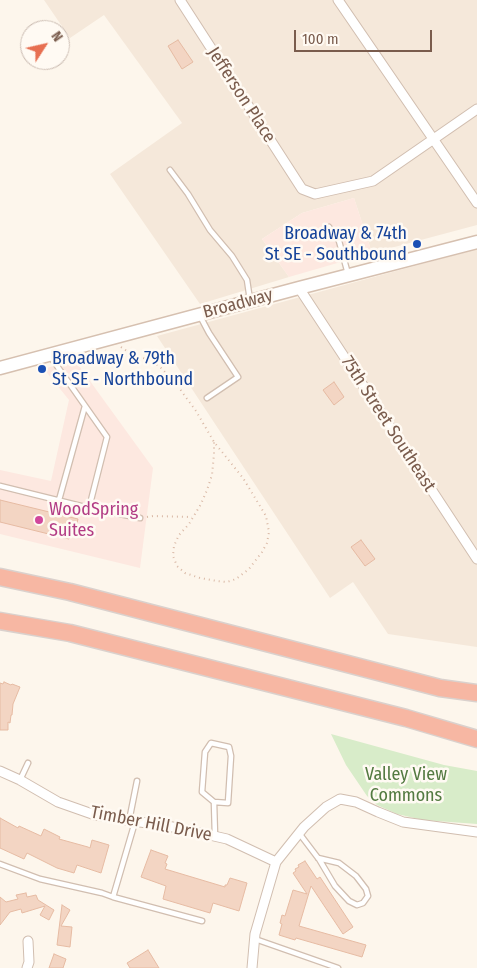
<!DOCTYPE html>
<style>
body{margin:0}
#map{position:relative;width:477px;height:968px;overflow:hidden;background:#fdf6ec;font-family:"Fira Sans Condensed",sans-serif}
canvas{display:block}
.north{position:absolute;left:20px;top:20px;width:50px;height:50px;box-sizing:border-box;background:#fffaf3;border:1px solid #cabbb1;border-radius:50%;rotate:55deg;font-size:14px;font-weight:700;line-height:20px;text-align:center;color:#7a5c4d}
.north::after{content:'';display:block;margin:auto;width:18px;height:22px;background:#e76f51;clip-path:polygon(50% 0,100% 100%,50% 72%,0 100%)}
.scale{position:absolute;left:294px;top:30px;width:138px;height:22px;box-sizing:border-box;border:2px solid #7a5c4d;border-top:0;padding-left:6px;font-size:15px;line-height:18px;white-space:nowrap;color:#7a5c4d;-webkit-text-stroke:4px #fffaf3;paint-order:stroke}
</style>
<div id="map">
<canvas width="477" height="968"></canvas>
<div class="north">N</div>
<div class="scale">100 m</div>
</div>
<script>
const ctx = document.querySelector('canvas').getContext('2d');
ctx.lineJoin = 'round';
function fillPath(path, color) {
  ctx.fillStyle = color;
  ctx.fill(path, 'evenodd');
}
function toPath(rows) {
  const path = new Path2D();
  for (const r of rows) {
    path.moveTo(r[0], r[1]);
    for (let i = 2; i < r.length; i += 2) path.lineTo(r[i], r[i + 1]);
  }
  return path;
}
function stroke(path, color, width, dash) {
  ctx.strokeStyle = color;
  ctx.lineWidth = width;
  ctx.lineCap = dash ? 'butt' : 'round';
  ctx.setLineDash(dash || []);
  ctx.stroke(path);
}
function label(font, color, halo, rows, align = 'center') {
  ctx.font = font + ' "Fira Sans Condensed",sans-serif';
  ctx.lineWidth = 5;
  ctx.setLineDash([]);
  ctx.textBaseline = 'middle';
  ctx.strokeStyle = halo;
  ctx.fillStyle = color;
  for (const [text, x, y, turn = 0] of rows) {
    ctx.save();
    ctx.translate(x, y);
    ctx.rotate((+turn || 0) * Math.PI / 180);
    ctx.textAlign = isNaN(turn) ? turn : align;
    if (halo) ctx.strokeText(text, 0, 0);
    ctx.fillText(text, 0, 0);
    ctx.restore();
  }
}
fillPath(toPath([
 [44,0,477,0,477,225,372,253,354,198,302,213,262,239,289,277,200,304,110,174,182,123,104,15,70,38],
 [477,249,477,647,388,634,353,582,330,598,157,336]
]), '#f5e8da');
fillPath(toPath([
 [354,198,372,253,289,277,262,239,302,213],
 [74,359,153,468,140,568,0,534,0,470,51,481,69,400,44,369]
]), '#fde8e0');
fillPath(toPath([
 [331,734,444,765,477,771,477,824,423,820,397,814,377,805,367,796,346,765]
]), '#d8ecc9');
const building = toPath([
 [178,40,193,62,182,69,168,46,178,40],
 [334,382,344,397,334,405,323,390,334,382],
 [0,500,78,519,75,531,71,530,69,539,0,522,0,500],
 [361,540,375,559,365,566,351,547,361,540],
 [4,682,11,685,12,684,20,687,13,704,12,715,11,715,10,723,8,722,8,730,0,730,0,683,3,684,4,682],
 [0,818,18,828,19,826,41,836,44,829,60,837,59,839,88,847,90,848,92,840,109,845,101,873,77,865,74,873,57,868,27,853,24,859,0,848,0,818],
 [151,850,168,856,165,863,167,864,165,869,225,887,225,885,227,885,230,878,247,883,239,911,213,903,210,913,163,899,166,886,141,877,151,850],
 [305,861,317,879,320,877,353,927,343,934,311,886,299,926,366,945,362,957,296,938,295,940,279,935,282,924,280,923,282,915,285,916,293,890,307,894,293,873,296,871,295,869,299,867,298,865,305,861],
 [26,893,27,897,36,895,38,900,54,910,49,920,40,915,45,906,22,913,21,909,10,912,0,925,0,897,6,902,18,899,16,895,26,893],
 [62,905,70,910,61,926,72,927,70,947,57,945,62,905],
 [148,950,159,968,130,968,127,963,148,950],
 [54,954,66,959,63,968,49,968,54,954]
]);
fillPath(building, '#f3d5c3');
stroke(building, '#e6bba3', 1);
const lane = toPath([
 [170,170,188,194,210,230,232,256,247,280,250,300],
 [329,227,339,241,348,274],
 [200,316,209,333,238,377,207,398],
 [0,486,89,508,107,437,50,356],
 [59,500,85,406],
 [89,508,140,518],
 [20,780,28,763],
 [214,802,202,792,205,752,211,743,229,747,231,756,228,803,214,802,215,836],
 [129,821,137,781],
 [299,833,318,858,319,859,335,886,349,901,357,905,363,903,368,896,366,889,356,876,339,863,318,858],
 [0,864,40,879,102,893,113,897,135,822],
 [113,897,202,921],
 [255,939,338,968]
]);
const street = toPath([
 [180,0,302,189,315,194,373,181,477,109],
 [338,0,477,203],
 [299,288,477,559],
 [0,771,20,780,58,802,95,815,179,828,227,839,276,862],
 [27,968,29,962,28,941],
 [252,968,255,934,276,862,304,827,326,807,340,799,356,802,378,812,403,822,477,832]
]);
const secondary = toPath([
 [0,368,299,288,477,242]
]);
const highway = toPath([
 [0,577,70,592,440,688,477,693],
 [0,621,70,633,406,718,477,739]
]);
stroke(lane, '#d1beb0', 7);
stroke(street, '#d1beb0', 11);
stroke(secondary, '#d6c0b0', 15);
stroke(highway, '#dad1cd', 19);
stroke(toPath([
 [121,347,130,353,146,359,159,366,174,381,196,411,214,442,243,478,266,516,269,532,267,543,262,552,249,569,236,579,227,582,217,581,200,578,185,573,177,566,173,556,174,546,179,535,189,524,201,504,207,490,212,475,214,454,214,442],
 [147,517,153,516,192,517]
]), '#d9b8a5', 2, [1, 4]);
stroke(lane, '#fff', 4.5);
stroke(street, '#fff', 9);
stroke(secondary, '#fff', 12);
stroke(highway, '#f7b7a3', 16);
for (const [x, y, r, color] of [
 [417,244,5,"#1a4fb4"],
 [42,369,5,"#1a4fb4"],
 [39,520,5,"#d1479c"]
]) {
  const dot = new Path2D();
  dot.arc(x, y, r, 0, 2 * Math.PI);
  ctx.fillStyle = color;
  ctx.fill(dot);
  stroke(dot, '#fffaf3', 2);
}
label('18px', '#7a5c4d', '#fffaf3', [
 ["Jefferson Place",241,95,57],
 ["Broadway",238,304,-15],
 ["75th Street Southeast",388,424,57],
 ["Timber Hill Drive",151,824,11]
]);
label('18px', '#164399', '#fffaf3', [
 ["Broadway & 74th",407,234],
 ["St SE - Southbound",407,255],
 ["Broadway & 79th",52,359,"left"],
 ["St SE - Northbound",52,380,"left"]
], 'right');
label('18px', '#b23c85', '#fffaf3', [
 ["WoodSpring",49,510],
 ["Suites",49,531]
], 'left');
label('18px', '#537a41', '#fffaf3', [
 ["Valley View",406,775],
 ["Commons",406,796]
]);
</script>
